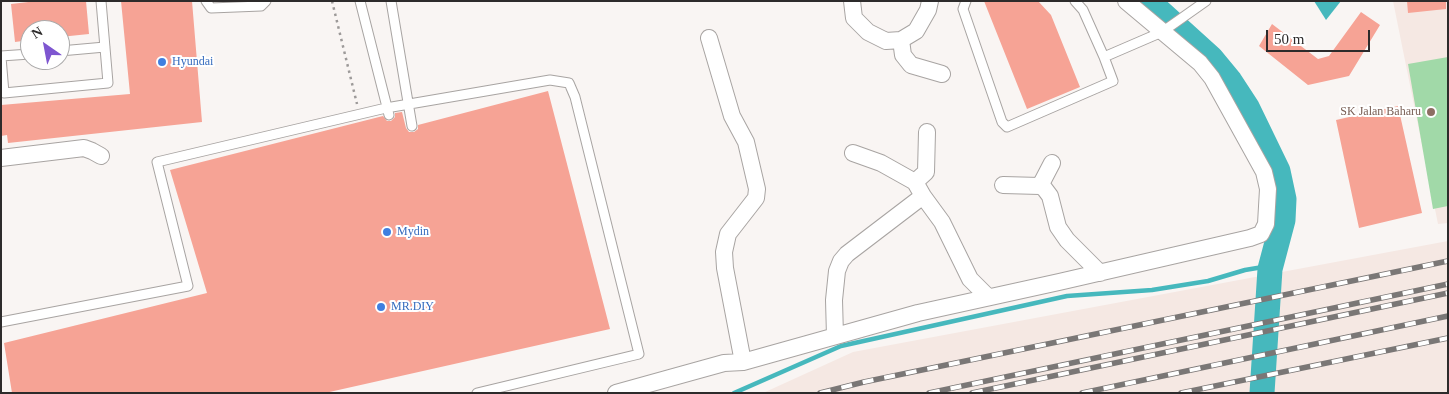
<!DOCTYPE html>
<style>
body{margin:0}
#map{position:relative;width:1449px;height:394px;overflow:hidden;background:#f9f5f3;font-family:Georgia,serif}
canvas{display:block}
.frame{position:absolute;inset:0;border:2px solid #2d2b2b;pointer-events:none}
.north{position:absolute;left:20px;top:20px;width:50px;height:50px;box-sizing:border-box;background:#fff;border:1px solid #abaaaa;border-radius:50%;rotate:327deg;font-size:14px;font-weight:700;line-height:20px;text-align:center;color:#2d2b2b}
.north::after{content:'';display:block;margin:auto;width:18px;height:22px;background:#7e56d0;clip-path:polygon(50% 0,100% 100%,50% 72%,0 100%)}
.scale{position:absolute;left:1266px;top:30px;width:104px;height:22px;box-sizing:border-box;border:2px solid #2d2b2b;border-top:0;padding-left:6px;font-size:15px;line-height:18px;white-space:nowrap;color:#2d2b2b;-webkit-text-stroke:4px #fff;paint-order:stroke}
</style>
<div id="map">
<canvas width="1449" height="394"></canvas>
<div class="frame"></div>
<div class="north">N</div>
<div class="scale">50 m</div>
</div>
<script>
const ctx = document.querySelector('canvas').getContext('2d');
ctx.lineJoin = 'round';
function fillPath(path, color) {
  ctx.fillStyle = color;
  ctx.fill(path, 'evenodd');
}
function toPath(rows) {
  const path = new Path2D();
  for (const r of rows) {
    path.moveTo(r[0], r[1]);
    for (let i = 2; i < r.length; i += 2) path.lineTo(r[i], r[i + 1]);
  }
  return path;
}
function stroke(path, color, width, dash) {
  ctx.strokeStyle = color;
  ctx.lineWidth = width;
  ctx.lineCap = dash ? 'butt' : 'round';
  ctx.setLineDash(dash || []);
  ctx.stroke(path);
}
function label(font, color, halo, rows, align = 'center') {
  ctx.font = font + ' Georgia,serif';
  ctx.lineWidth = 4;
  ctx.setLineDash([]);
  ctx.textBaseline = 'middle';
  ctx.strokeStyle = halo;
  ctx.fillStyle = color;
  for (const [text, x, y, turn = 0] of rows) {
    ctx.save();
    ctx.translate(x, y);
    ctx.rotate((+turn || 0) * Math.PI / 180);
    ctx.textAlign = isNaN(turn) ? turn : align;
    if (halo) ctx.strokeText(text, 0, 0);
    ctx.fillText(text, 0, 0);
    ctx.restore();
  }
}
fillPath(toPath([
 [1393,1,1448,1,1448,223,1438,224],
 [1448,241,1448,393,763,393,853,352]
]), '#f5e8e3');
fillPath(toPath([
 [1448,57,1448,206,1433,209,1408,64]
]), '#a1d9a8');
fillPath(toPath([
 [1314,1,1341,1,1326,20]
]), '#46b8bd');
stroke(toPath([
 [734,393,841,346,1067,296,1152,290,1208,281,1245,270,1263,267,1270,269]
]), '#46b8bd', 4.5);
stroke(toPath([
 [1148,1,1211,58,1230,81,1247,107,1278,171,1284,199,1283,220,1270,269,1262,393]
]), '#46b8bd', 25);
fillPath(toPath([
 [37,1,86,1,89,34,60,37,60,30,30,30,30,40,15,42,11,4],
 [121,1,192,1,202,122,8,143,7,135,1,136,1,105,130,94],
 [984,1,1038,1,1051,15,1080,87,1027,109],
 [1407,1,1446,1,1446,9,1408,13],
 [1361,12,1380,25,1349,76,1308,85,1259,46,1272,24,1318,59,1329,56],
 [548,91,610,329,325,393,12,393,4,343,207,293,170,170,383,116,387,121,391,121,395,117,395,113,402,112,406,128,409,132,414,132,418,129,418,125],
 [1398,106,1422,213,1359,228,1336,120]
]), '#f6a395');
const service = toPath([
 [206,1,211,8,261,6,266,1],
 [360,1,389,115],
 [391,1,412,126],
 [966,1,963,9,1002,122,1007,127,1113,81,1104,57,1162,32,1206,1],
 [1075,1,1083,10,1104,57],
 [60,51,105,47],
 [1,56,30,54],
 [1,57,4,93,108,83,101,1],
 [1,322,188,286,157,162,386,108,550,80,569,83,575,97,639,354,477,393]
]);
const minor = toPath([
 [852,1,854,18,868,32,886,41,901,40,916,31,928,10,930,1],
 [709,38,732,116,746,142,757,189,756,198,728,234,724,252,725,268,743,362],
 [901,40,903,55,911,65,942,74],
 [853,153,881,163,915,182,923,196,942,222,970,279,988,297],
 [1,158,84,148,92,151,101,156],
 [915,182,926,172,927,132],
 [1003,185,1040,186,1044,188,1050,196,1058,227,1067,240,1100,273],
 [1040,186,1052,163],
 [835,336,834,300,837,271,841,261,847,254,923,196],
 [616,393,724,363,743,362,918,313,1059,282,1250,238,1261,234,1266,224,1268,189,1264,172,1212,78,1200,63,1126,1]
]);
stroke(service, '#a8a4a2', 11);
stroke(minor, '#a8a4a2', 18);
stroke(toPath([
 [332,1,357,104]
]), '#9d9a99', 2.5, [2.5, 4]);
stroke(service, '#fff', 9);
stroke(minor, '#fff', 16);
const rail = toPath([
 [820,393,864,382,1448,261],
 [929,393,1448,284],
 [972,393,1448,293],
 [1082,393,1448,316],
 [1181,393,1448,338]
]);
stroke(rail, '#7a7776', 5.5);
stroke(rail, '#fff', 4, [11]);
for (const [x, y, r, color] of [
 [162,62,5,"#3f7fe0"],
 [1431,112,5,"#8d6e63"],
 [387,232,5,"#3f7fe0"],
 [381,307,5,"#3f7fe0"]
]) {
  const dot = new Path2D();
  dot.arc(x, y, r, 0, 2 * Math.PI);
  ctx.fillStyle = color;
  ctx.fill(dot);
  stroke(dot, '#fff', 2);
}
label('12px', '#366cbe', '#fff', [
 ["Hyundai",172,62],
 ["Mydin",397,232],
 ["MR.DIY",391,307]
], 'left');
label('12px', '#785e54', '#fff', [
 ["SK Jalan Baharu",1421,112]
], 'right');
</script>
